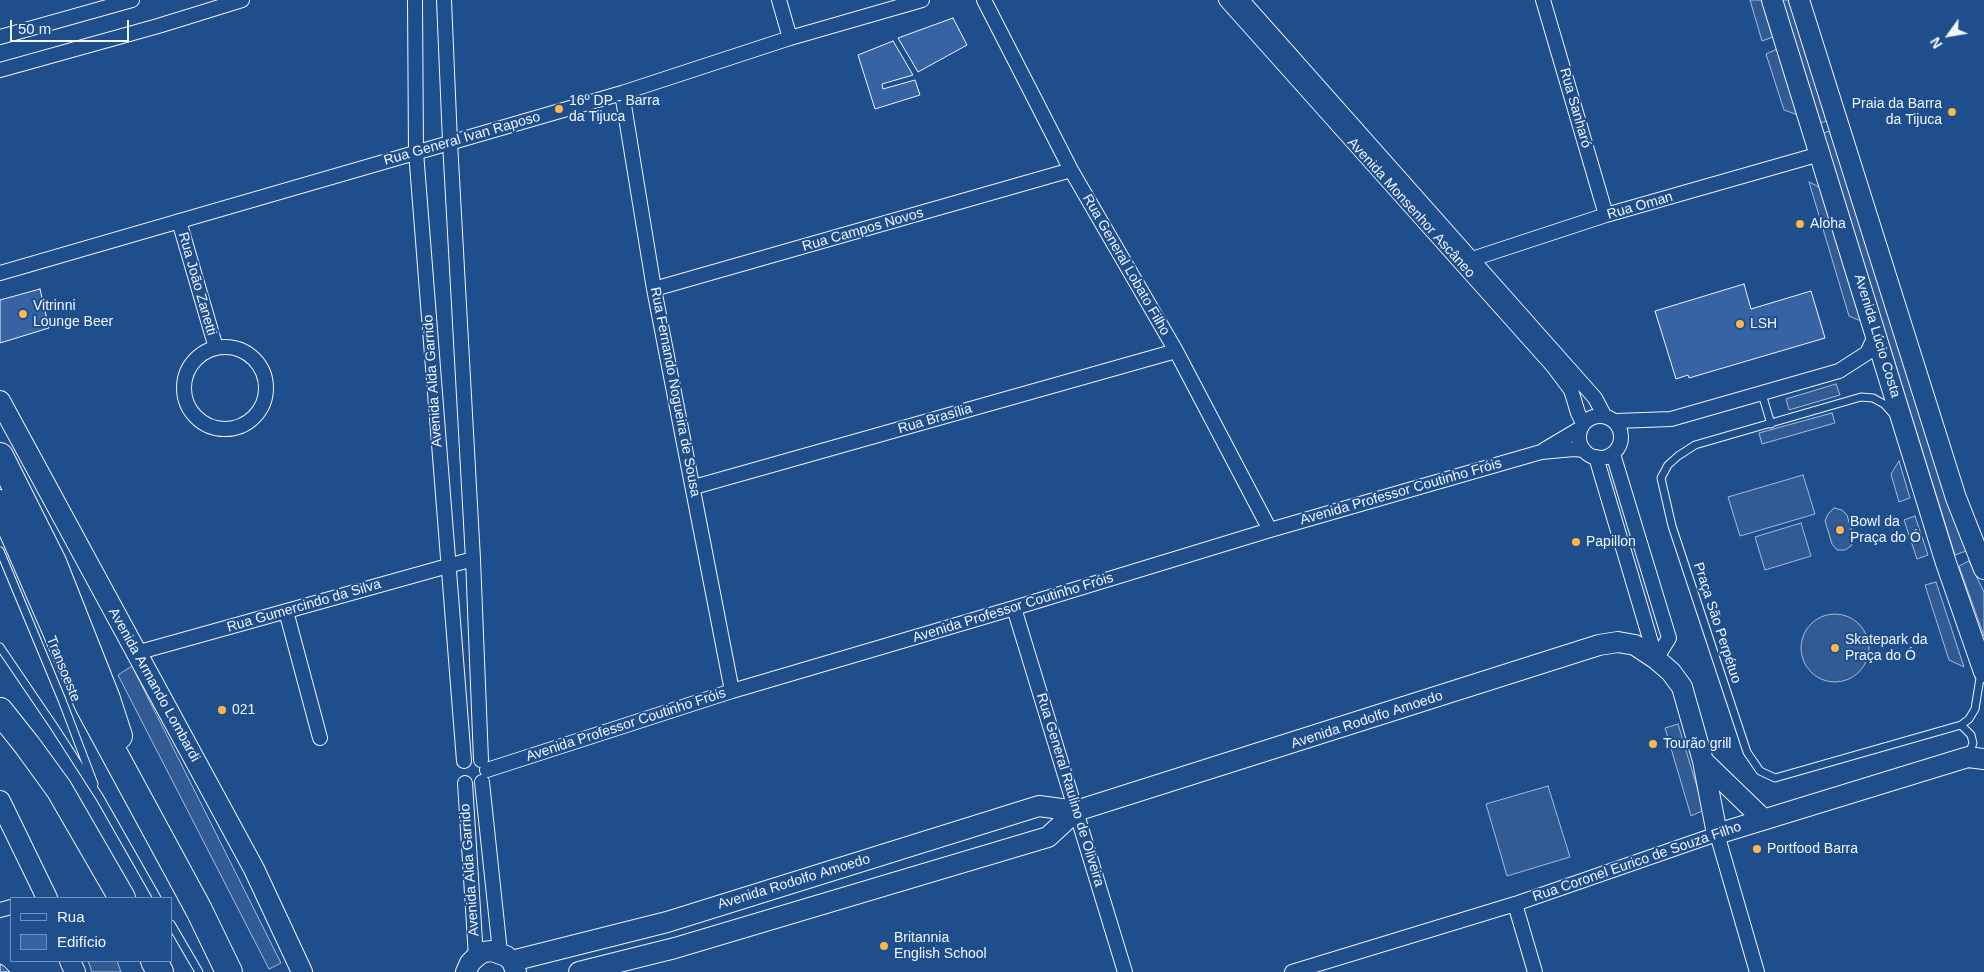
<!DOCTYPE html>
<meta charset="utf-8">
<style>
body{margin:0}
#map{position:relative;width:1984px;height:972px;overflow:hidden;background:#1f4e8c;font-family:Helvetica,sans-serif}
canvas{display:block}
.legend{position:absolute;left:10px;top:897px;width:162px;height:65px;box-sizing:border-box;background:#1f4e8c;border:1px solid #7391ba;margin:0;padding:6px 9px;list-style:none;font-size:15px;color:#f2f6ff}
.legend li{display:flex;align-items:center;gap:10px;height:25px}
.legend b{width:25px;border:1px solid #7391ba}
.north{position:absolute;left:1924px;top:10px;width:50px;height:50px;-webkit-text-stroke:4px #1f4e8c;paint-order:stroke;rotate:238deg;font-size:14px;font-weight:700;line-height:20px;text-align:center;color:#f2f6ff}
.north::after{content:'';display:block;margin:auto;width:18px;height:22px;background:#f2f6ff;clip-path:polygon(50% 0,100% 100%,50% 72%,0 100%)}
.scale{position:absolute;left:10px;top:20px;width:119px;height:22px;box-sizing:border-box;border:2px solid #f2f6ff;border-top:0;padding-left:6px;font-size:15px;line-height:18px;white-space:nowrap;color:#f2f6ff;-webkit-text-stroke:4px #1f4e8c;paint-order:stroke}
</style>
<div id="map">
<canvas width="1984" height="972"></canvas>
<ul class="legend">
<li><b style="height:6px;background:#1f4e8c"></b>Rua</li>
<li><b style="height:14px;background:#3563a3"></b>Edifício</li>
</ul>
<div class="north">N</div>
<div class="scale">50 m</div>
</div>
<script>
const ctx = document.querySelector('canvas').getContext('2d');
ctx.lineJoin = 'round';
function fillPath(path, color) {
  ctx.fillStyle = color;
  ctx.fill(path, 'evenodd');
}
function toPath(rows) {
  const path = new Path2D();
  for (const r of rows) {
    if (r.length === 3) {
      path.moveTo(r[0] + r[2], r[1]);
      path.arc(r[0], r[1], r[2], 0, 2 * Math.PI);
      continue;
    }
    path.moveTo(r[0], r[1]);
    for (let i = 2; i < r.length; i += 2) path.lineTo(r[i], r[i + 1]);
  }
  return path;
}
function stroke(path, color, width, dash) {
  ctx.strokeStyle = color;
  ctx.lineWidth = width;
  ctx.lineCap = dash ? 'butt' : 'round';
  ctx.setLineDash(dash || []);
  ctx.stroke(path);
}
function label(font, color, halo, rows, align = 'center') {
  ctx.font = font + ' Helvetica,sans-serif';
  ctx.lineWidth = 4;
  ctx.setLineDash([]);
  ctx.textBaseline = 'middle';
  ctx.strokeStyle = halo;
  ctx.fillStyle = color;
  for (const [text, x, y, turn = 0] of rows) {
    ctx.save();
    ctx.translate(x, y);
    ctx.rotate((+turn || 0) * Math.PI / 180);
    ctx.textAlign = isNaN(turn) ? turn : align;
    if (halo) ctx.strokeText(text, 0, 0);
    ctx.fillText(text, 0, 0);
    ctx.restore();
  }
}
const built = toPath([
 [1750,0,1762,0,1773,37,1762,41,1750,0],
 [1782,0,1789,0,1827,121,1820,123,1782,0],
 [1777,49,1798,115,1784,110,1766,54,1777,49],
 [1830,131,1948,503,1966,551,1955,555,1823,133,1830,131],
 [1809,182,1821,188,1861,321,1849,316,1809,182],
 [1836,384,1840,395,1789,410,1786,399,1836,384],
 [1832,413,1835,423,1762,444,1759,433,1832,413],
 [1899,461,1910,498,1899,502,1891,474,1899,461],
 [1803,475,1815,514,1740,536,1728,497,1803,475],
 [1834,508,1842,510,1847,515,1854,539,1851,546,1845,550,1837,550,1832,544,1825,521,1828,514,1834,508],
 [1915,516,1928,555,1917,559,1904,520,1915,516],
 [1801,523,1811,556,1765,570,1755,537,1801,523],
 [1969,561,1984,592,1984,636,1959,566,1969,561],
 [1936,582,1964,667,1949,660,1925,585,1936,582],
 [1835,648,34],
 [132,666,281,963,269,969,118,675,132,666],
 [1678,724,1704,810,1691,816,1665,728,1678,724],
 [1548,786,1570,857,1507,876,1486,804,1548,786],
 [88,961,117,961,121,972,92,972,88,961]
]);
fillPath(built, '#305b95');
stroke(built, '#a8bbd7', 1);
const building = toPath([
 [953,18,967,45,918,72,898,38,953,18],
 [893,41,913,75,882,84,883,89,915,80,920,95,875,109,858,55,893,41],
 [1744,284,1751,309,1811,291,1825,338,1689,378,1688,375,1676,379,1655,311,1744,284],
 [40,289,49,328,0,343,0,300,40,289],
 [0,964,4,966,10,972,0,972,0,964]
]);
fillPath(building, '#3563a3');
stroke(building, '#f2f6ff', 1);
const lane = toPath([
 [1762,394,1771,424],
 [1894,415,1884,404,1873,398,1861,397,1695,445,1678,456,1668,465,1661,478,1672,526,1747,752,1760,771,1775,778,1961,725,1969,719,1975,709,1981,672],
 [0,551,62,700,94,784],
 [0,647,55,728,100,798,157,898],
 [1961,725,1971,735,1973,743,1969,754],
 [171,924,199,972]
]);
const street = toPath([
 [415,0,416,152,464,761],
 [444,0,450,142,473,559,481,760],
 [779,0,790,38],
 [984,0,1071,170,1176,351,1270,530],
 [1226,0,1553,366,1571,390,1578,413,1583,423],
 [1242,0,1595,398,1604,415],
 [1543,0,1606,215],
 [0,37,132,0],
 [0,70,158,26,242,0],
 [622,93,654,289,732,691],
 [179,221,216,348],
 [1466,261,1606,215,1820,154],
 [0,273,622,93,790,38,922,0],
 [654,289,1071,170],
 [225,388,41],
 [1600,437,21],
 [1616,421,1671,419,1839,371,1867,353,1876,334],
 [1544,450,1581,428],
 [1613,454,1669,638,1656,659],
 [1596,457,1656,659],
 [694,487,1176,351],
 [1014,608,1125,972],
 [286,611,320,738],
 [136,653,473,559],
 [487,770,732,691,1014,608,1270,530,1541,452,1574,449,1584,450],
 [482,782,500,952],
 [465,783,476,957],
 [1515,904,1535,972],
 [0,910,11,907],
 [1292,972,1515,904,1717,834,1757,972]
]);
const secondary = toPath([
 [1772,0,1946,563,1984,672],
 [1799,0,1956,498,1984,569],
 [0,401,254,869,302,972],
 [1703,761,1763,819],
 [0,801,47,898],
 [70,961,75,972],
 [512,961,667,922,1039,806,1076,811,1599,645,1618,642,1635,645,1656,659,1671,672,1682,687,1703,761,1717,834,1968,757,1984,759],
 [466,972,470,963,476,957,483,952,492,951,506,956,512,961,516,972],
 [579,972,675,948,1048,837,1076,811]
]);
const highway = toPath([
 [0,456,53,562,107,699,119,736],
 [0,503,88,705,199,910,229,972],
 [0,711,27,745,59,789,122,898],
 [154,961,160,972]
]);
stroke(lane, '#f2f6ff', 9);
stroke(street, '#f2f6ff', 16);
stroke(secondary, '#f2f6ff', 22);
stroke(highway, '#f2f6ff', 28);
stroke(lane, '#1f4e8c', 7);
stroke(street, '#1f4e8c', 14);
stroke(secondary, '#1f4e8c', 20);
stroke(highway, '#1f4e8c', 26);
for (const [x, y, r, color] of [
 [559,109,5,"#ffb74d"],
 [1952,112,5,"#ffb74d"],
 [1800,224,5,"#ffb74d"],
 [23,314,5,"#ffb74d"],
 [1740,324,5,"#ffb74d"],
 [1840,530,5,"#ffb74d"],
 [1576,542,5,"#ffb74d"],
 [1835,648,5,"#ffb74d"],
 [222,710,5,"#ffb74d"],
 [1653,744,5,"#ffb74d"],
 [1757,849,5,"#ffb74d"],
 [884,946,5,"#ffb74d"]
]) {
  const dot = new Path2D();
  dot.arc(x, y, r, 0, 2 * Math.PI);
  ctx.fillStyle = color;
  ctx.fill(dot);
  stroke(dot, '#1f4e8c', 2);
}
label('14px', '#f2f6ff', '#1f4e8c', [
 ["16º DP - Barra",569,101],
 ["da Tijuca",569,117],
 ["Praia da Barra",1942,104,"right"],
 ["da Tijuca",1942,120,"right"],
 ["Aloha",1810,224],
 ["Vitrinni",33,306],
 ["Lounge Beer",33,322],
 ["LSH",1750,324],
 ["Bowl da",1850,522],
 ["Praça do Ó",1850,538],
 ["Papillon",1586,542],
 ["Skatepark da",1845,640],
 ["Praça do Ó",1845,656],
 ["021",232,710],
 ["Tourão grill",1663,744],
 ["Portfood Barra",1767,849],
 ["Britannia",894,938],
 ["English School",894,954]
], 'left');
label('14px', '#f2f6ff', '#1f4e8c', [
 ["Rua Sanharó",1575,108,74],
 ["Rua General Ivan Raposo",462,139,-16],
 ["Rua Oman",1640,206,-16],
 ["Avenida Monsenhor Ascâneo",1411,208,48],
 ["Rua Campos Novos",863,230,-16],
 ["Rua General Lobato Filho",1126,265,60],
 ["Rua João Zanetti",197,284,74],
 ["Avenida Lúcio Costa",1877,336,73],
 ["Avenida Alda Garrido",433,381,-94],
 ["Rua Fernando Nogueira de Sousa",675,392,79],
 ["Rua Brasília",935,419,-16],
 ["Avenida Professor Coutinho Fróis",1401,492,-16],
 ["Rua Gumercindo da Silva",304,606,-16],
 ["Avenida Professor Coutinho Fróis",1013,608,-17],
 ["Praça São Perpétuo",1717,623,72],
 ["Transoeste",63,669,68],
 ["Avenida Armando Lombardi",154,685,61],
 ["Avenida Rodolfo Amoedo",1367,720,-18],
 ["Avenida Professor Coutinho Fróis",626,725,-18],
 ["Rua General Raulino de Oliveira",1070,790,73],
 ["Rua Coronel Eurico de Souza Filho",1637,862,-19],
 ["Avenida Alda Garrido",470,870,-94],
 ["Avenida Rodolfo Amoedo",794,882,-17]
]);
</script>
